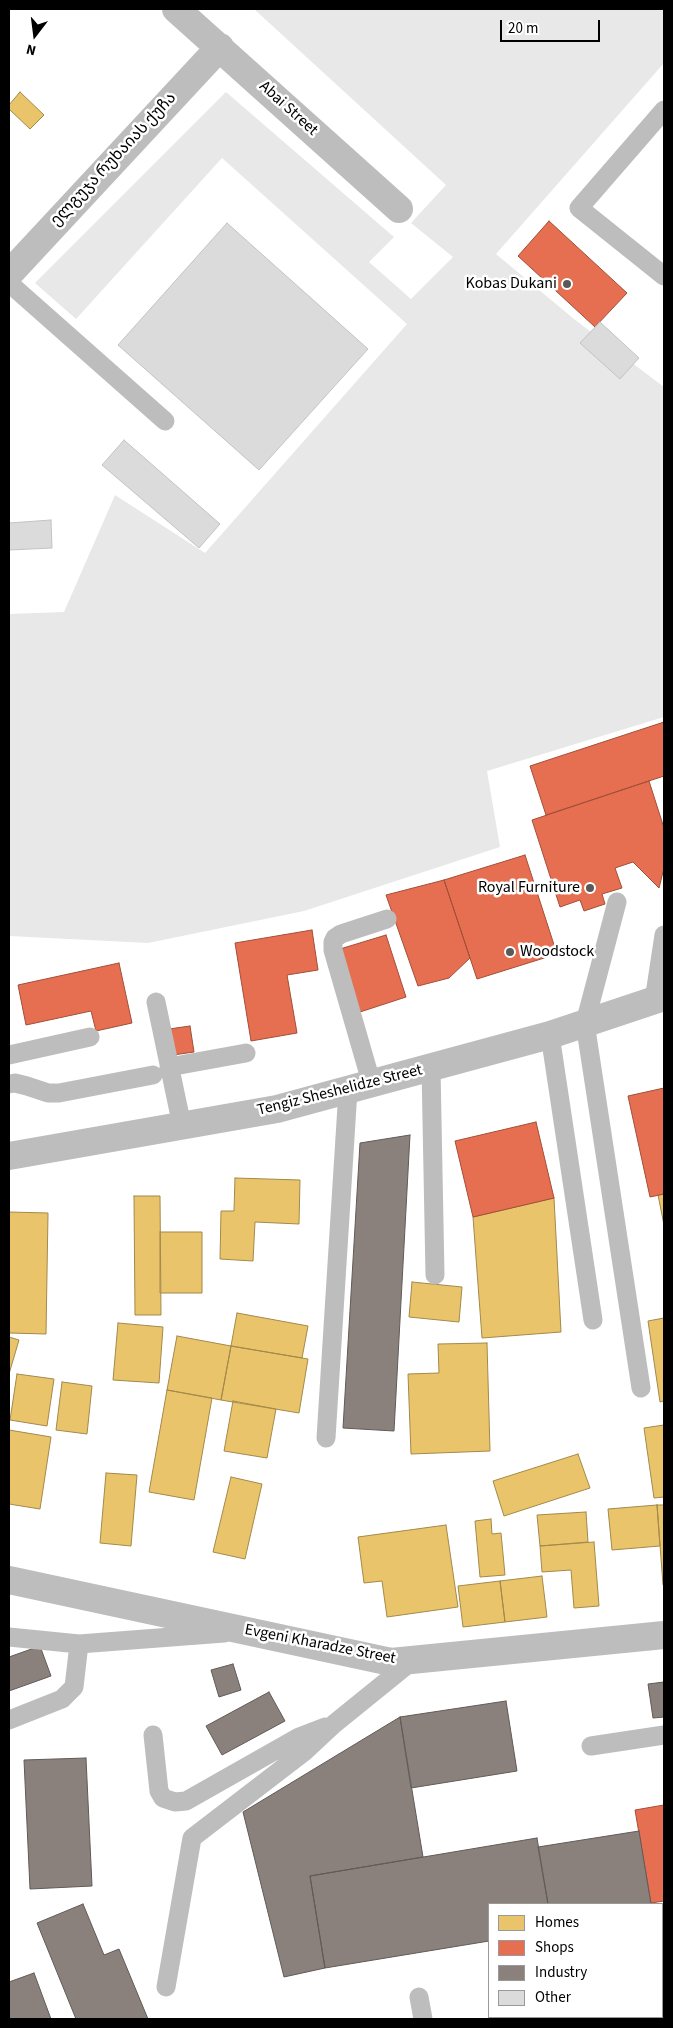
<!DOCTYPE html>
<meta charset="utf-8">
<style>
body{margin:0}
#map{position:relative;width:673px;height:2028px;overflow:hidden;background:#fff;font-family:"Source Sans 3",sans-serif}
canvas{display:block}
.frame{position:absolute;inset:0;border:10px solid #000;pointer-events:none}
.legend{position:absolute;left:488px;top:1903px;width:175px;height:115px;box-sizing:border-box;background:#fff;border:1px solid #999;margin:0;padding:6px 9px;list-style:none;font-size:15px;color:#000}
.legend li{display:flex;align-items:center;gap:10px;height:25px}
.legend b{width:25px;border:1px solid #999}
.north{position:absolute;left:10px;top:10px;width:50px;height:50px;-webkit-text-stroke:4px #fff;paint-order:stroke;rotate:195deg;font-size:14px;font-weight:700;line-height:20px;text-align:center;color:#000}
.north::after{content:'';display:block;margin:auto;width:18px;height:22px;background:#000;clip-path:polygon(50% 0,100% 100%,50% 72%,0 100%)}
.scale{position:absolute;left:500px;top:20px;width:100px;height:22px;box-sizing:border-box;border:2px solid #000;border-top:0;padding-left:6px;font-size:15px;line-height:18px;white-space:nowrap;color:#000;-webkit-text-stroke:4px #fff;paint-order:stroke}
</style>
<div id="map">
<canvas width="673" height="2028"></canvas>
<div class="frame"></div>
<ul class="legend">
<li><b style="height:14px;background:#e9c46a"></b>Homes</li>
<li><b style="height:14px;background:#e76f51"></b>Shops</li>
<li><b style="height:14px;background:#8a817c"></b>Industry</li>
<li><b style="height:14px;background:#dbdbdb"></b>Other</li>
</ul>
<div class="north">N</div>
<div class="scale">20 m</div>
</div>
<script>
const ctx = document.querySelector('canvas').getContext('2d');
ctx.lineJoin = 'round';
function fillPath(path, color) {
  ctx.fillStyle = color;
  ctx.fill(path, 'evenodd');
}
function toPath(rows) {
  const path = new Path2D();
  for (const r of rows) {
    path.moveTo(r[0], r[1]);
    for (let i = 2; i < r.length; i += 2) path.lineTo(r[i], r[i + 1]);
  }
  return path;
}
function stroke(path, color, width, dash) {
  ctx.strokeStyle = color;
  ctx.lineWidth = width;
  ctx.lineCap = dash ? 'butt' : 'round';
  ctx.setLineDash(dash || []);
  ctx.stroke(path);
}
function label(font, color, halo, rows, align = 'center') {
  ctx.font = font + ' "Source Sans 3","Noto Sans Georgian",sans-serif';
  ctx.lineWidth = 5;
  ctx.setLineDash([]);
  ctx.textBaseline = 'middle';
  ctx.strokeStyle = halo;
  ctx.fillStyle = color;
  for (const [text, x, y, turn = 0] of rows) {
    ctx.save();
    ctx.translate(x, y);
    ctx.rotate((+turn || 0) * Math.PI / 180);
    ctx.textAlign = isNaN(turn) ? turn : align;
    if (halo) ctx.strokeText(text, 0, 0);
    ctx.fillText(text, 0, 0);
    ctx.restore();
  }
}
fillPath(toPath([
 [254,9,664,9,664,63,496,254,574,319,664,387,664,717,487,771,500,847,304,911,148,943,9,936,9,614,64,612,115,495,205,553,407,324,222,158,76,319,35,283,226,92,394,237,369,262,411,299,453,257,411,223,446,185]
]), '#e8e8e8');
const homes = toPath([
 [20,92,44,115,30,129,9,109,9,105,20,92],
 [235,1178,300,1180,299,1224,255,1222,253,1261,220,1259,221,1211,234,1211,235,1178],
 [664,1194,664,1225,658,1195,664,1194],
 [134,1196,160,1196,161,1315,135,1315,134,1196],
 [554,1198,561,1332,482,1338,473,1217,554,1198],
 [9,1212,48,1213,46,1334,9,1333,9,1212],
 [160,1232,202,1232,202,1293,160,1293,160,1232],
 [412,1282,462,1287,459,1322,409,1317,412,1282],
 [237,1313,308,1326,302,1358,231,1346,237,1313],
 [664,1318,664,1401,660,1402,648,1321,664,1318],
 [118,1323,163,1327,159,1383,113,1380,118,1323],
 [177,1336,231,1346,221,1400,167,1390,177,1336],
 [9,1337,19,1340,9,1374,9,1337],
 [487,1343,490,1451,411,1454,408,1374,439,1373,438,1344,487,1343],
 [231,1346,308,1359,299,1413,221,1400,231,1346],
 [17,1374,54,1379,47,1426,10,1420,17,1374],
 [62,1382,92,1386,87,1434,56,1430,62,1382],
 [167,1390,212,1398,194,1500,149,1492,167,1390],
 [233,1401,276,1409,267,1458,224,1451,233,1401],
 [664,1425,664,1497,654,1498,644,1428,664,1425],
 [9,1430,51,1437,40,1509,9,1504,9,1430],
 [578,1454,590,1488,504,1516,493,1481,578,1454],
 [106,1473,137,1475,131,1546,100,1543,106,1473],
 [231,1477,262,1484,245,1559,213,1552,231,1477],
 [657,1505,660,1546,612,1550,608,1509,657,1505],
 [657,1505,664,1505,664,1585,663,1585,657,1505],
 [586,1512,588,1542,540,1546,537,1515,586,1512],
 [491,1519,492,1534,501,1533,505,1575,480,1577,475,1521,491,1519],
 [446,1525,458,1607,387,1617,382,1581,364,1583,358,1537,446,1525],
 [594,1542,599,1606,574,1608,571,1570,542,1572,540,1546,594,1542],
 [542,1576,547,1617,505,1622,500,1581,542,1576],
 [500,1581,505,1622,463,1627,458,1586,500,1581],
 [497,2017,554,2017,554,2019,497,2019,497,2017]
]);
fillPath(homes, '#e9c46a');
stroke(homes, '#a3894a', 1);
const shops = toPath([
 [549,221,627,293,595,327,518,256,549,221],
 [664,722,664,776,546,815,530,766,664,722],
 [649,781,664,828,664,868,659,888,633,862,615,868,622,888,602,894,605,904,584,911,580,900,560,907,532,820,649,781],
 [525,855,557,954,477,979,444,880,525,855],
 [444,880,470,958,449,978,418,986,386,895,444,880],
 [312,930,318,970,287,975,297,1033,251,1041,235,943,312,930],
 [386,935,406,997,360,1012,340,949,386,935],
 [119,963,132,1023,96,1031,91,1011,26,1025,18,985,119,963],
 [190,1026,194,1052,173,1055,169,1029,190,1026],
 [664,1088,664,1194,650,1197,628,1096,664,1088],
 [536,1122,554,1198,473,1217,455,1141,536,1122],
 [664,1805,664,1901,651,1903,635,1810,664,1805]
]);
fillPath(shops, '#e76f51');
stroke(shops, '#a24e39', 1);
const industry = toPath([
 [410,1135,394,1431,343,1428,360,1143,410,1135],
 [40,1646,51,1676,9,1691,9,1657,40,1646],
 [233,1664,241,1690,219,1697,211,1670,233,1664],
 [664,1682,664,1717,653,1718,648,1684,664,1682],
 [269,1692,285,1721,222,1755,206,1726,269,1692],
 [506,1701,517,1771,411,1788,400,1717,506,1701],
 [400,1717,423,1857,310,1876,325,1968,284,1977,243,1812,400,1717],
 [86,1758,92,1886,30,1889,24,1760,86,1758],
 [639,1831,651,1904,548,1904,538,1847,639,1831],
 [537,1838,548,1904,489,1904,489,1941,325,1968,310,1876,537,1838],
 [83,1904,104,1955,119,1949,148,2019,76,2019,37,1923,83,1904],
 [34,1973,51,2019,9,2019,9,1982,34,1973]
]);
fillPath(industry, '#8a817c');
stroke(industry, '#615a57', 1);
const building = toPath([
 [227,223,368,349,259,470,118,345,227,223],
 [600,322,639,358,620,379,580,343,600,322],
 [124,440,220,524,199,548,102,465,124,440],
 [51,520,52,548,9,550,9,523,51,520]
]);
fillPath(building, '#dbdbdb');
stroke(building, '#c3c3c3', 1);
stroke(toPath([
 [664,110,579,208,664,276],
 [9,283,165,421],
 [617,902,585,1023,641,1388],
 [654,1001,664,935],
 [156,1002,182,1126],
 [550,1035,593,1320],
 [9,1055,90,1037],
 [169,1067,246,1053],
 [431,1068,435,1275],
 [9,1084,15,1083,27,1086,48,1093,59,1093,153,1075],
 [372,1085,333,950,333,942,335,938,341,934,387,919],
 [326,1438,348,1090],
 [9,1637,79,1644,224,1633],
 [9,1720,62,1699,74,1687,79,1644],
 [153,1735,159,1791,163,1798,175,1802,186,1801,299,1737,325,1727],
 [591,1746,664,1735],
 [166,1987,192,1838,304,1752,334,1724,413,1660],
 [419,1997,423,2019]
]), '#bdbdbd', 19);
stroke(toPath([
 [176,9,399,209],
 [9,274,220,47],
 [9,1580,391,1662,664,1635]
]), '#bdbdbd', 28);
stroke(toPath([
 [9,1156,277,1109,550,1035,664,997]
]), '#bdbdbd', 28);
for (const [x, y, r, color] of [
 [567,284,5,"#595959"],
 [590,888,5,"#595959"],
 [510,952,5,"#595959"]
]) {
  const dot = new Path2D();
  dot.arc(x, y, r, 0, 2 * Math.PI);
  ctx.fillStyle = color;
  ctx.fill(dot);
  stroke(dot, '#fff', 2);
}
label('16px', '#000', '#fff', [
 ["Abai Street",288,109,42],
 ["ელგუჯა რუხაიას ქუჩა",114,160,-47],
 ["Tengiz Sheshelidze Street",340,1091,-14],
 ["Evgeni Kharadze Street",320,1645,11]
]);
label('16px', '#000', '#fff', [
 ["Kobas Dukani",557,284],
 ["Royal Furniture",580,888],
 ["Woodstock",520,952,"left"]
], 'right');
</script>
